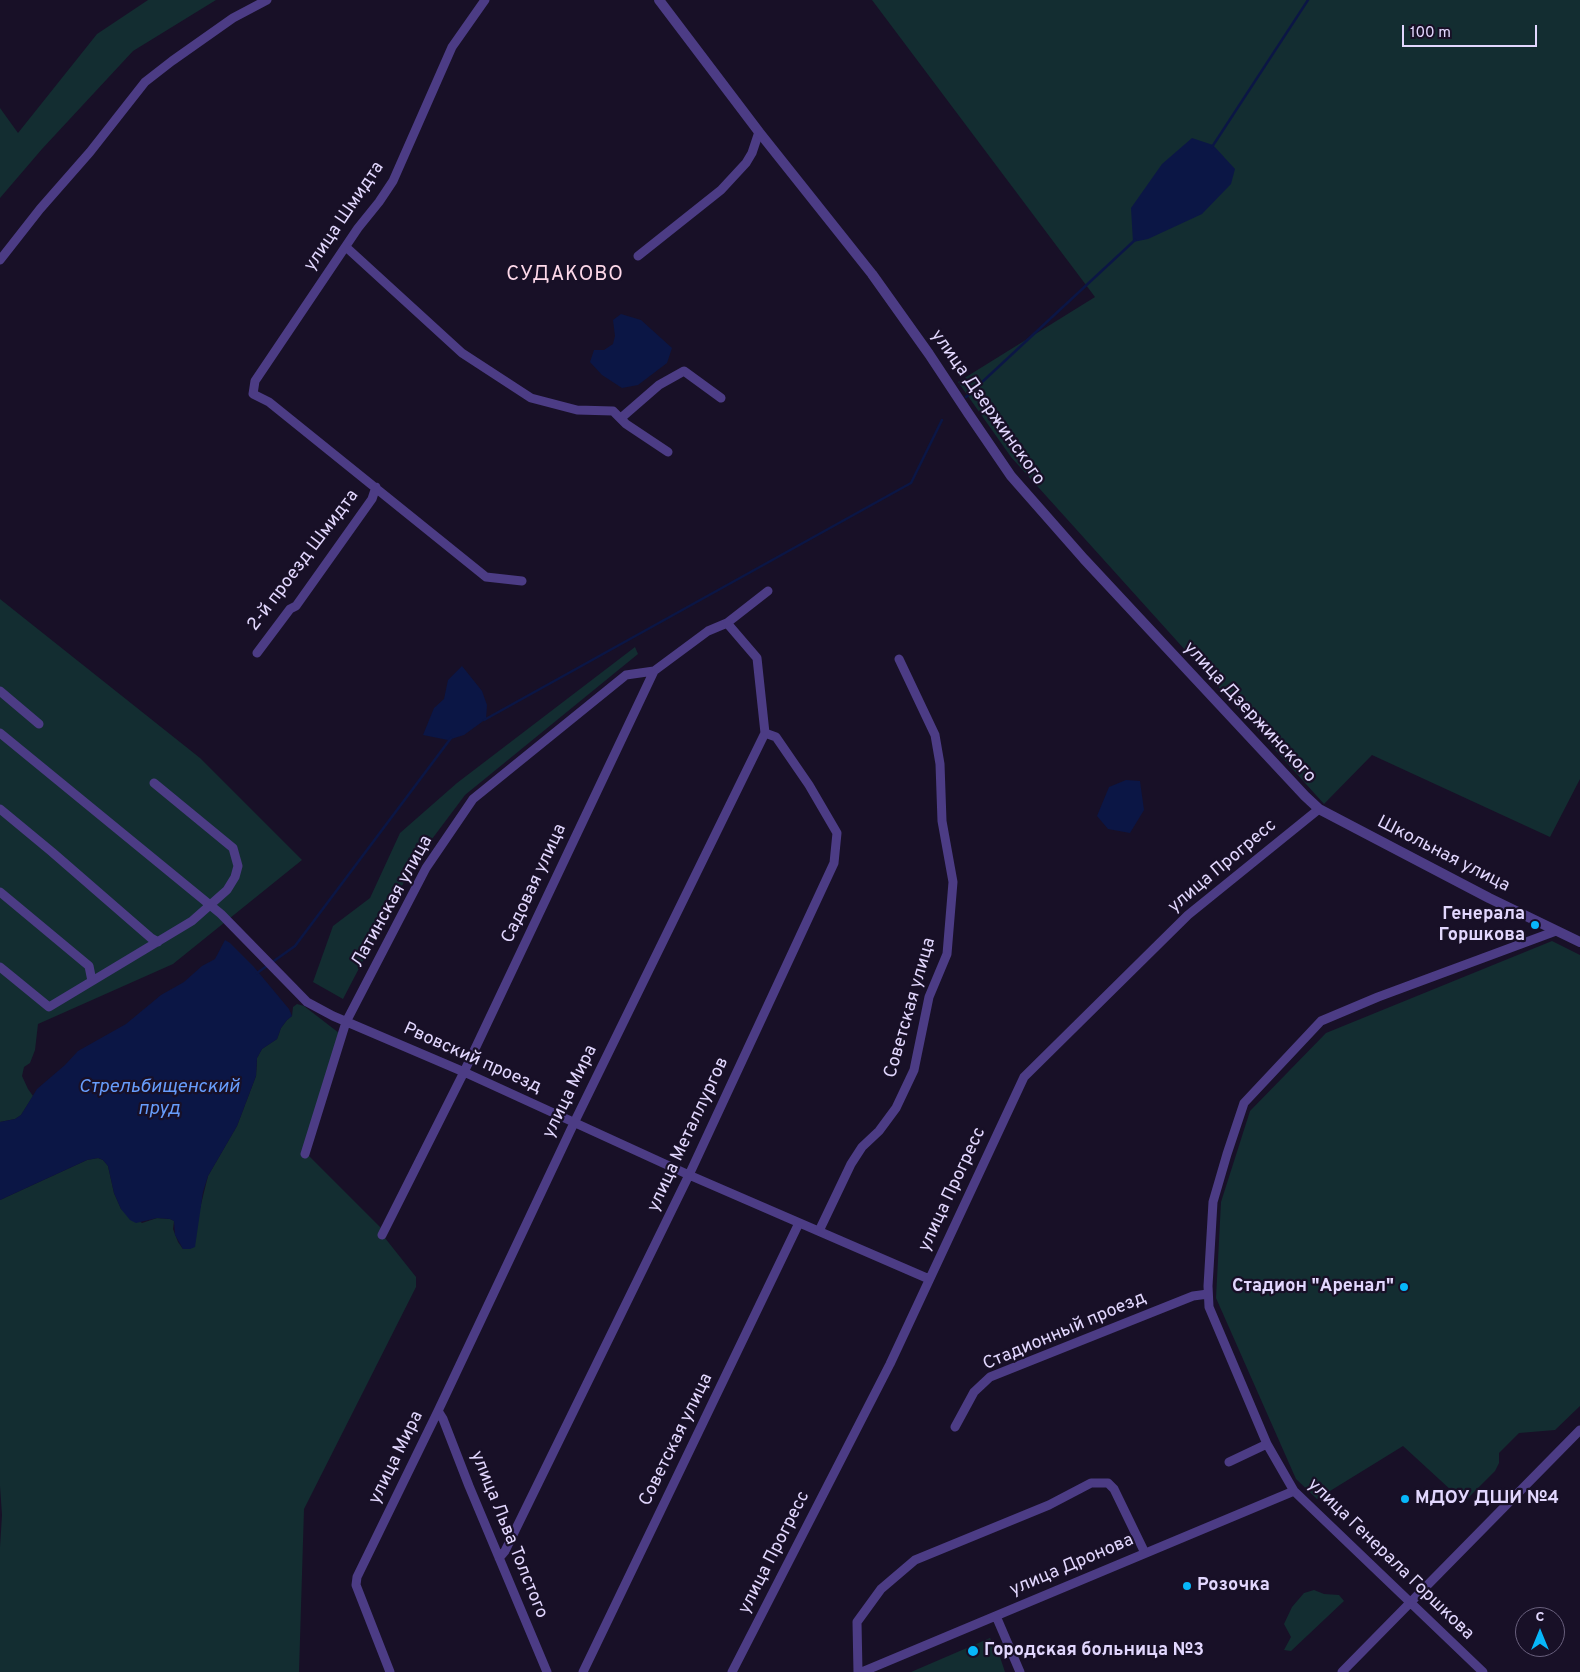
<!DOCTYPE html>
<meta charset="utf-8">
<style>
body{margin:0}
#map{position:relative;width:1580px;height:1672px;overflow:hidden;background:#181027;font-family:Overpass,sans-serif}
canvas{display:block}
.north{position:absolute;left:1515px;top:1607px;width:50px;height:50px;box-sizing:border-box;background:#181027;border:1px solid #69607d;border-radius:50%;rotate:0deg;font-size:14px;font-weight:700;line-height:20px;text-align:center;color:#e2d7fe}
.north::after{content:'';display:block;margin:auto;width:18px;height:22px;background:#07b7fa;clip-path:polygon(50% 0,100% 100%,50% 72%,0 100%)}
.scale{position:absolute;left:1402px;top:25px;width:135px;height:22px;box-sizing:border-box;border:2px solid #e2d7fe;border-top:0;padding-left:6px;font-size:15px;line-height:18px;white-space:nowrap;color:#e2d7fe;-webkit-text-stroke:4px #181027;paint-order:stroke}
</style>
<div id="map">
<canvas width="1580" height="1672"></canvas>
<div class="north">С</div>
<div class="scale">100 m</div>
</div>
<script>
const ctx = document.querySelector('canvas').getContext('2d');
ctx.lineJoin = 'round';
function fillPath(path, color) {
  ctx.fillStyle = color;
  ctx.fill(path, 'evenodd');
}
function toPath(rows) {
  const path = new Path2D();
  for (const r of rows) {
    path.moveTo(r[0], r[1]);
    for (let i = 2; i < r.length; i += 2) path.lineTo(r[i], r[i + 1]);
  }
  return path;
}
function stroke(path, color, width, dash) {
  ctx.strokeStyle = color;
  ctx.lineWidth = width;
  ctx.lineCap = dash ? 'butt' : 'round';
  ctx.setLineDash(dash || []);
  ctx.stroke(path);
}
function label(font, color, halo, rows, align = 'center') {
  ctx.font = font + ' Overpass,sans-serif';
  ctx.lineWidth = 4.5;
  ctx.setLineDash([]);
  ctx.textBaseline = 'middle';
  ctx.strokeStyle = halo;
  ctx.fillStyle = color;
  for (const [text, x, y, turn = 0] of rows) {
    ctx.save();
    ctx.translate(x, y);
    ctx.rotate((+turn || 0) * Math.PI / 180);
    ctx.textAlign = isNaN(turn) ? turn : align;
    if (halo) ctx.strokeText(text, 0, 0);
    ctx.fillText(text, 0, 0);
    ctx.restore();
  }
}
fillPath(toPath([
 [148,0,216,0,133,51,42,149,0,198,0,108,18,133,97,34],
 [872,0,1580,0,1580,779,1550,837,1372,755,1324,804,1011,457,958,382,1095,297],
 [0,599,200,758,302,860,173,964,38,1024,35,1050,30,1063,24,1067,22,1076,28,1089,33,1096,21,1115,15,1119,0,1122],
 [635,647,638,654,465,795,414,863,343,999,313,982,333,926,370,898,400,833,457,783],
 [1552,941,1580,955,1580,1406,1555,1430,1519,1433,1499,1453,1499,1463,1495,1471,1464,1502,1403,1446,1317,1499,1296,1479,1216,1298,1221,1202,1250,1111,1326,1033],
 [297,1004,304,1006,339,1033,303,1150,381,1228,385,1238,416,1277,416,1287,304,1509,299,1672,0,1672,0,1547,2,1515,0,1486,0,1200,87,1160,98,1158,103,1160,108,1166,114,1193,121,1209,142,1223,157,1218,170,1219,174,1221,173,1229,178,1242,183,1249,190,1249,208,1176,237,1126,256,1076,257,1058,262,1049,277,1039,281,1028,287,1020,292,1016,293,1007],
 [1314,1590,1324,1594,1339,1595,1344,1601,1291,1651,1284,1650,1291,1637,1284,1624,1292,1607,1304,1593],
 [990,1638,999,1654,1005,1672,911,1672]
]), '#132d31');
fillPath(toPath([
 [1192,138,1213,145,1235,169,1231,184,1202,214,1148,239,1133,242,1131,208,1162,164],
 [621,314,641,320,672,348,667,363,638,385,622,388,602,375,590,362,594,350,604,350,613,344,615,336,613,320],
 [462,666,482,691,487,705,486,719,464,735,448,740,423,735,434,708,444,699,448,680],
 [1126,780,1140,781,1144,810,1130,833,1108,829,1097,816,1109,787],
 [225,940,230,943,254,967,289,1009,292,1016,287,1020,281,1028,277,1039,262,1049,257,1058,256,1076,237,1126,208,1176,203,1192,195,1247,190,1249,183,1249,175,1235,174,1221,170,1219,157,1218,136,1223,130,1220,121,1209,114,1193,108,1166,103,1160,98,1158,87,1160,0,1200,0,1122,15,1119,21,1115,37,1089,65,1065,78,1051,126,1024,161,995,184,982,202,966,215,959]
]), '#0b1645');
stroke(toPath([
 [1212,147,1308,0],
 [966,397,1135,240],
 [484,720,911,483,942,420],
 [257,973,295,946,451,738]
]), '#0b1645', 2.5);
stroke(toPath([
 [485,0,452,47,393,181,379,202,358,228,255,381,253,394,269,402,486,577,522,581],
 [346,247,462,353,531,398,577,410,613,411,626,424,668,452],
 [638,256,721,190,746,163,752,153,759,132],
 [0,260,40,209,90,152,145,82,172,61,233,18,267,0],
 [621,418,659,385,684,371,721,398],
 [257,653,290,609,296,606,372,499,376,487],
 [0,691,39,724],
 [0,733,221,914,307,1002,333,1016,464,1072,689,1175,929,1279],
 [0,809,52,852,151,938,158,942],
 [0,892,89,966,92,981],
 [0,967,49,1007,192,921,227,890,235,877,238,866,233,848,154,783],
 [305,1154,346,1022,426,868,473,799,626,675,654,671],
 [819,1231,851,1164,862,1147,879,1131,896,1108,914,1070,929,997,947,954,953,882,942,821,940,764,935,735,899,659],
 [382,1235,464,1072,654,671,708,631,727,623,768,591],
 [438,1411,443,1419,469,1486,547,1672],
 [955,1427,974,1392,990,1377,1193,1296,1208,1294],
 [1229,1462,1267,1444],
 [499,1558,505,1551,689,1175,834,863,837,833,809,785,776,737,765,733],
 [996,1616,1020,1672],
 [390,1672,356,1585,357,1577,438,1411,574,1123,765,733,757,658,727,623],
 [583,1672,799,1223],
 [732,1672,890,1364,1024,1077,1188,915,1319,809],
 [858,1672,857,1622,881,1589,915,1560,1049,1505,1091,1483,1108,1483,1114,1489,1145,1553],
 [862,1672,1294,1491],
 [1342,1672,1580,1430],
 [1483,1672,1294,1491,1267,1444,1209,1307,1208,1286,1213,1202,1227,1154,1244,1103,1321,1021,1378,997,1556,931]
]), '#4c3c85', 9);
stroke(toPath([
 [659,0,759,132,872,274,929,354,968,413,1011,476,1084,559,1305,796,1319,809,1489,898,1580,942]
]), '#4c3c85', 10);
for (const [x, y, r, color] of [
 [1535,925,5,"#07b7fa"],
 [1404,1287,5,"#07b7fa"],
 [1405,1499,5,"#07b7fa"],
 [1187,1586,5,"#07b7fa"],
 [973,1651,6,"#07b7fa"]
]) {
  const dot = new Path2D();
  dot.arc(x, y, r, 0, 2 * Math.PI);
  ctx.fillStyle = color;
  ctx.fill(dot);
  stroke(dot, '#181027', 2);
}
label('18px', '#e2d7fe', '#181027', [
 ["улица Шмидта",345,217,-56],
 ["улица Дзержинского",987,408,55],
 ["2-й проезд Шмидта",304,561,-53],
 ["улица Дзержинского",1249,713,47],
 ["Школьная улица",1443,855,27],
 ["улица Прогресс",1223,867,-40],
 ["Садовая улица",535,884,-65],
 ["Латинская улица",393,902,-61],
 ["Советская улица",911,1008,-74],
 ["Рвовский проезд",472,1059,24],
 ["улица Мира",571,1092,-64],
 ["улица Металлургов",689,1135,-65],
 ["улица Прогресс",953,1190,-65],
 ["Стадионный проезд",1065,1332,-23],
 ["Советская улица",677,1440,-64],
 ["улица Мира",397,1458,-64],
 ["улица Льва Толстого",508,1535,68],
 ["улица Прогресс",775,1553,-63],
 ["улица Генерала Горшкова",1390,1560,44],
 ["улица Дронова",1072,1566,-23]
]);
label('bold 18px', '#e2d7fe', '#181027', [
 ["Генерала",1525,915,"right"],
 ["Горшкова",1525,936,"right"],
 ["Стадион \"Аренал\"",1394,1287,"right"],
 ["МДОУ ДШИ №4",1415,1499],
 ["Розочка",1197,1586],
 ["Городская больница №3",984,1651]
], 'left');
label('italic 19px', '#679dfc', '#181027', [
 ["Стрельбищенский",159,1088],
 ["пруд",159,1110]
]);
ctx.letterSpacing = '1px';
label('20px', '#fed9ea', '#181027', [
 ["СУДАКОВО",565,276]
]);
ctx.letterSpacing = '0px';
</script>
